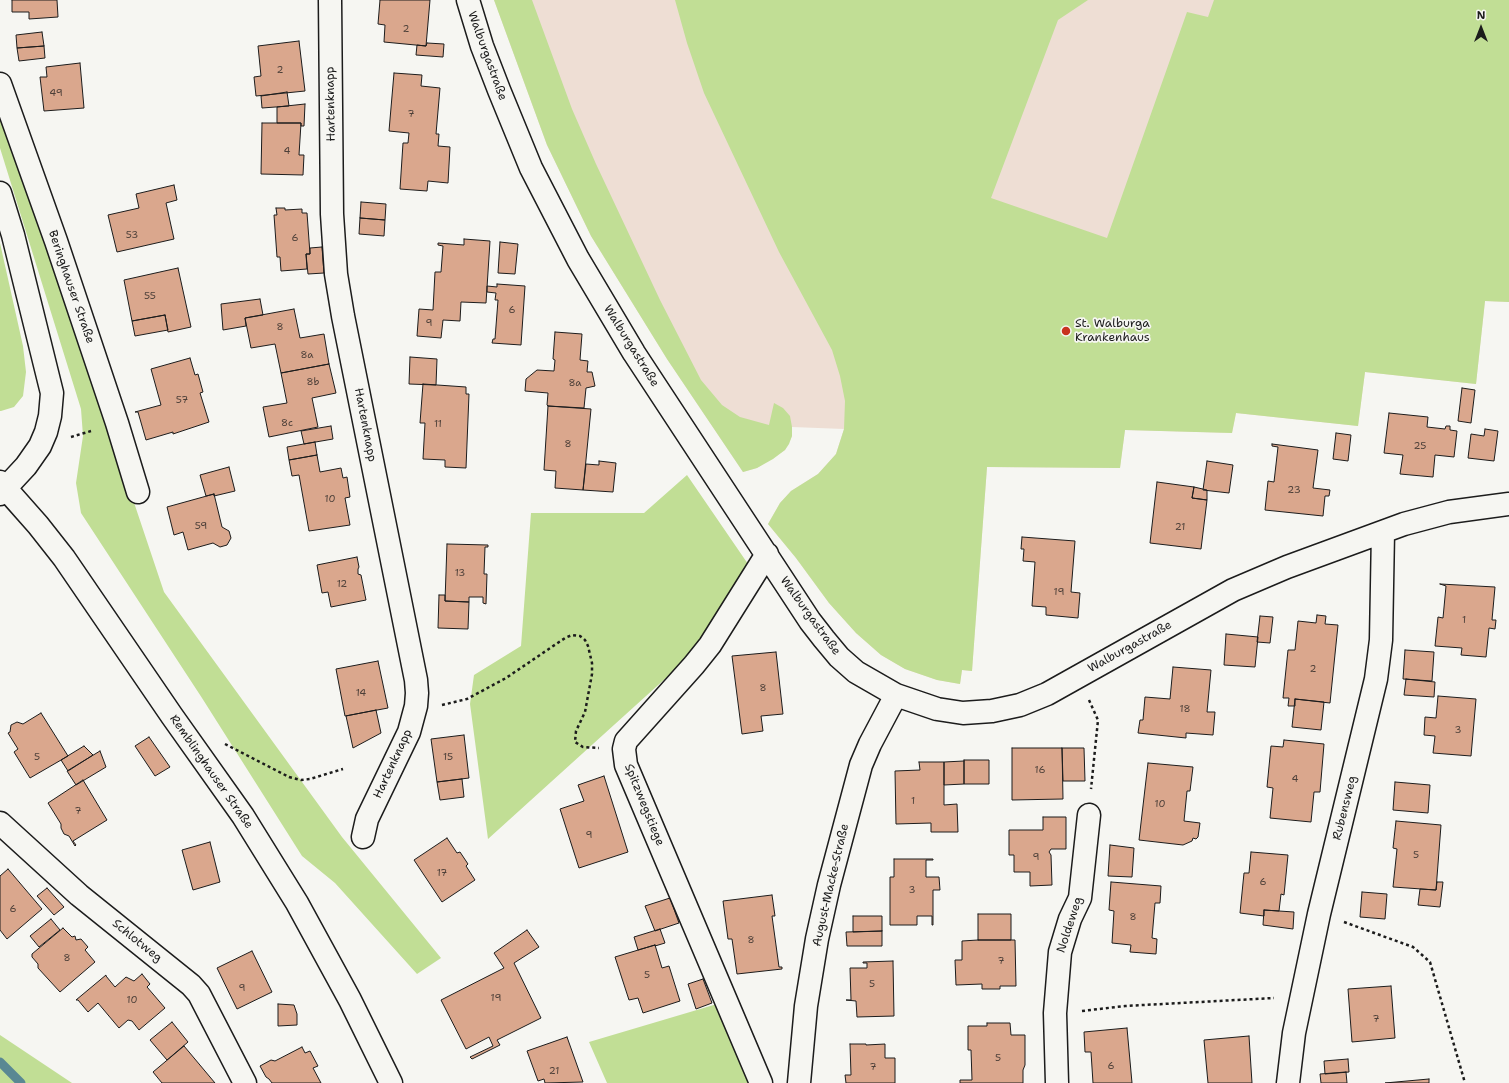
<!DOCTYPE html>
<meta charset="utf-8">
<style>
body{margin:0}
#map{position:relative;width:1509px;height:1083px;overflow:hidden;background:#f6f6f2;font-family:"Shantell Sans",sans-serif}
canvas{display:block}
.north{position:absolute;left:1461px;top:8px;width:40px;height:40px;-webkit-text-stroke:3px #f6f6f2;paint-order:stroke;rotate:0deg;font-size:11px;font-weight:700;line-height:16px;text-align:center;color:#1c1c1c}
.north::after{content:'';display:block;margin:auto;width:14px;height:18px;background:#1c1c1c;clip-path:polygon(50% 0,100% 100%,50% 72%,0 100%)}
</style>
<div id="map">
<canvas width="1509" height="1083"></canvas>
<div class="north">N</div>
</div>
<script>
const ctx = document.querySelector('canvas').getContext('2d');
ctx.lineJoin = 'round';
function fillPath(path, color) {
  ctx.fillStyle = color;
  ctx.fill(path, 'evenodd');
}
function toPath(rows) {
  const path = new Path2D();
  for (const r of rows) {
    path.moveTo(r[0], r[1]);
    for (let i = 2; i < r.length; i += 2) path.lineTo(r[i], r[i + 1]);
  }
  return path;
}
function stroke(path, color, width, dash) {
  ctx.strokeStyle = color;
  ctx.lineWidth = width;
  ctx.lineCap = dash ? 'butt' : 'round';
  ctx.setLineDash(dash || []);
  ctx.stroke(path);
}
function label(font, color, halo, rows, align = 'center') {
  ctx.font = font + ' "Shantell Sans",sans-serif';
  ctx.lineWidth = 3.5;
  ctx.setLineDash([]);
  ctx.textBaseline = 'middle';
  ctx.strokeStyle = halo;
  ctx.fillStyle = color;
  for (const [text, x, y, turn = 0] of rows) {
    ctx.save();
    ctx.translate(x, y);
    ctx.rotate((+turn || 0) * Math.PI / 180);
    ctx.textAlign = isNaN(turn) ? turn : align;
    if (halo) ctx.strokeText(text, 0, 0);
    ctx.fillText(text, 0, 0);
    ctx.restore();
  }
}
fillPath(toPath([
 [494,0,1509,0,1509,302,1485,301,1476,384,1365,372,1358,426,1236,413,1232,433,1125,430,1120,468,987,467,972,671,962,670,960,684,937,680,905,669,881,655,856,633,829,603,796,558,768,524,780,503,791,491,818,474,836,454,844,429,792,427,792,436,785,450,757,468,743,472,667,359,591,236,547,145]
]), '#eeded4');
fillPath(toPath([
 [494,0,532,0,572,109,596,164,660,300,701,380,722,405,740,417,769,425,774,403,783,408,790,416,792,427,792,436,789,444,785,450,773,459,757,468,743,472,667,359,591,236,547,145],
 [675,0,1088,0,1058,20,991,198,1107,238,1187,12,1208,17,1214,0,1509,0,1509,302,1485,301,1476,384,1365,372,1358,426,1236,413,1232,433,1125,430,1120,468,987,467,972,671,962,670,960,684,937,680,905,669,881,655,856,633,829,603,796,558,768,524,780,503,791,491,818,474,836,454,844,429,845,401,840,376,832,350,779,252,704,93,687,43],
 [0,103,164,592,342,837,441,958,417,974,335,883,302,856,202,698,81,513,76,483,83,436,81,409,0,148],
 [0,243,23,346,26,372,23,396,14,407,1,411,0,411],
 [687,475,748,564,688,658,488,839,470,704,474,675,521,646,531,513,644,513],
 [717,1004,751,1083,607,1083,589,1042],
 [0,1035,72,1083,0,1083]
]), '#c1de95');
stroke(toPath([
 [0,1062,21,1083]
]), '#5a8893', 9);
const building = toPath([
 [12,0,57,0,58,17,29,19,29,12,12,12,12,0],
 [380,0,430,0,426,46,384,42,385,25,378,24,380,0],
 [42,32,44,46,17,48,16,35,42,32],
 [299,41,305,91,256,96,254,77,261,76,258,46,299,41],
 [427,43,444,44,443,57,416,55,417,45,426,46,427,43],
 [44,46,45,58,19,61,17,48,44,46],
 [80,63,84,108,44,111,40,77,47,77,46,67,80,63],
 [394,73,422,75,421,86,440,88,436,134,439,134,438,146,450,147,448,183,428,181,427,191,400,189,403,143,408,143,409,133,389,131,394,73],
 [287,92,289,106,262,108,261,96,287,92],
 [305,104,304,126,301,126,301,123,277,123,277,107,305,104],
 [262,123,301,123,299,155,304,155,303,175,261,174,262,123],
 [174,185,177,200,166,203,174,239,117,252,108,215,139,208,136,194,174,185],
 [361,202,386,204,385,220,360,218,361,202],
 [276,208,285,208,285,210,302,209,302,213,307,213,310,254,306,254,307,269,281,271,280,257,277,257,274,215,277,215,276,208],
 [360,218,385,220,384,236,359,234,360,218],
 [464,239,490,241,486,303,461,302,460,321,443,320,441,338,417,336,419,309,433,310,435,272,441,272,443,246,438,245,438,243,464,245,464,239],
 [500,242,518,244,515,274,498,273,500,242],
 [322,247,324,273,308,274,306,254,310,254,310,248,322,247],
 [178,268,191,327,168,332,165,315,132,321,124,280,178,268],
 [497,284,525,286,521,345,492,343,493,339,495,339,498,300,495,300,496,293,487,292,487,286,497,287,497,284],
 [260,299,263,315,245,318,246,326,223,330,221,304,260,299],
 [294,309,300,338,324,334,329,364,281,373,275,344,251,348,245,318,294,309],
 [165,315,168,330,135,336,132,321,165,315],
 [555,332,582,334,580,360,588,361,587,372,592,372,595,386,586,388,584,408,548,406,547,405,548,393,525,391,526,379,537,370,554,371,555,360,553,359,555,332],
 [410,357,437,359,436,385,409,384,410,357],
 [190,358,195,375,198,374,203,392,200,393,209,422,173,434,173,432,146,440,138,412,135,412,161,405,151,369,190,358],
 [329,364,336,393,312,398,318,427,269,437,263,407,287,403,281,373,329,364],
 [423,384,466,387,466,394,469,394,466,468,445,467,445,460,423,459,425,423,420,423,423,384],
 [1462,388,1475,390,1471,423,1458,421,1462,388],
 [548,406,591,409,583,490,555,488,556,471,544,470,548,406],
 [1389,413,1428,417,1427,427,1445,429,1446,426,1450,426,1450,430,1457,431,1454,457,1435,455,1433,477,1400,474,1403,455,1384,453,1389,413],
 [331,426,333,439,304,444,301,431,331,426],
 [1485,429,1498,431,1494,461,1468,458,1471,434,1484,436,1485,429],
 [1336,433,1351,435,1348,461,1333,459,1336,433],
 [315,442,317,455,289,460,287,447,315,442],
 [1272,444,1318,450,1313,488,1330,490,1329,496,1325,496,1323,516,1265,510,1268,481,1274,482,1278,447,1272,446,1272,444],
 [317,455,320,472,341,468,343,478,347,477,350,497,345,498,350,525,309,531,299,475,292,476,289,460,317,455],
 [599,461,616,463,613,492,583,490,586,464,599,465,599,461],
 [1207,461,1233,465,1229,493,1203,490,1207,461],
 [229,467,235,491,214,496,214,494,206,496,200,475,229,467],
 [1157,482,1194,487,1192,498,1207,500,1201,549,1150,543,1157,482],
 [1194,487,1207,490,1207,500,1192,498,1194,487],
 [214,494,222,527,229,531,231,538,227,545,220,547,213,543,188,550,183,532,174,535,167,507,214,494],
 [1022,537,1075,541,1071,592,1080,593,1078,618,1046,615,1046,607,1032,606,1035,562,1023,561,1024,549,1021,549,1022,537],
 [447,544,488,545,488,547,485,547,484,574,487,574,486,604,483,603,483,597,469,597,469,602,445,601,447,544],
 [357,557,359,567,358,569,358,574,361,575,366,600,331,607,328,592,322,593,317,565,357,557],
 [1440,584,1495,587,1492,620,1496,620,1495,629,1489,628,1486,657,1461,655,1462,648,1435,646,1438,617,1443,618,1446,586,1440,584],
 [439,595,445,595,445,601,469,602,468,629,438,628,439,595],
 [1317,615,1326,616,1325,624,1338,625,1330,703,1295,699,1295,706,1288,706,1289,698,1283,698,1288,650,1295,650,1298,621,1316,623,1317,615],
 [1260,616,1273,617,1270,643,1257,642,1260,616],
 [1226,634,1258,637,1255,667,1224,665,1226,634],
 [1405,650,1434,652,1432,681,1403,679,1405,650],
 [776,652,783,714,761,716,763,731,742,734,732,656,776,652],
 [378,661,388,708,345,716,336,669,378,661],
 [1173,667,1211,670,1207,712,1215,712,1213,735,1186,733,1186,738,1138,733,1140,720,1143,720,1145,697,1170,699,1173,667],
 [1406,679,1435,682,1434,697,1404,695,1406,679],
 [1438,696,1476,699,1471,756,1433,753,1435,736,1424,735,1425,717,1436,718,1438,696],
 [1295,699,1324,702,1321,730,1292,727,1295,699],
 [376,710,381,733,353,748,346,716,376,710],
 [41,713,68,756,30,778,14,752,18,749,8,733,10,732,11,725,17,722,23,724,41,713],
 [464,735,469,778,437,782,431,739,464,735],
 [149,737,170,767,155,776,135,746,149,737],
 [1284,740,1324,744,1320,792,1314,792,1311,822,1270,818,1273,788,1267,787,1271,746,1283,747,1284,740],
 [84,746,93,755,68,771,61,760,84,746],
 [1012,748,1062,748,1063,799,1012,800,1012,748],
 [1062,748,1084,748,1085,781,1063,781,1062,748],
 [100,751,106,767,76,785,67,771,100,751],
 [964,760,989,760,989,784,964,784,964,760],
 [964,761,964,784,944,785,944,762,964,761],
 [919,762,944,762,944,805,957,804,958,832,931,832,931,823,896,824,895,771,920,770,919,762],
 [1148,763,1193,767,1190,791,1187,791,1184,821,1200,823,1198,837,1196,839,1193,838,1192,841,1183,845,1139,840,1148,763],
 [604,776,628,852,579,868,560,809,584,801,578,785,604,776],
 [462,779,464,797,440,800,437,782,462,779],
 [83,780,107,820,73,841,76,845,75,846,69,836,64,834,61,828,61,824,48,803,83,780],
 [1395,782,1430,785,1428,813,1393,810,1395,782],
 [1043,817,1066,817,1066,849,1051,849,1049,852,1051,855,1052,885,1030,886,1030,872,1014,872,1014,855,1009,855,1009,830,1043,830,1043,817],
 [1396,821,1441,825,1436,890,1393,887,1397,849,1393,848,1396,821],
 [447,838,457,853,460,852,468,864,466,866,475,880,442,902,414,860,447,838],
 [210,842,220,882,193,890,182,850,210,842],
 [1110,845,1134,848,1132,877,1108,876,1110,845],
 [1251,852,1288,855,1284,895,1281,894,1279,911,1264,910,1264,916,1240,913,1244,873,1249,873,1251,852],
 [894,859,933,859,933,860,926,860,926,877,939,877,940,890,933,890,933,925,932,925,932,916,917,916,917,925,890,925,890,877,894,877,894,859],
 [8,869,42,909,7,939,0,930,0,876,8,869],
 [1111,882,1161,886,1160,903,1155,903,1152,938,1157,939,1156,954,1130,952,1131,945,1112,943,1114,911,1109,910,1111,882],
 [1437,882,1443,882,1440,907,1418,905,1420,889,1436,890,1437,882],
 [47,888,64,907,54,915,37,896,47,888],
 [1362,892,1387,894,1385,919,1360,917,1362,892],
 [772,895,775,916,772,916,779,967,782,967,782,969,737,974,732,939,728,939,723,901,772,895],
 [670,898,679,923,655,931,645,906,670,898],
 [1264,910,1294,912,1293,929,1263,925,1264,910],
 [978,914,1011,914,1011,940,978,940,978,914],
 [853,916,882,916,882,931,853,932,853,916],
 [51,919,60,930,39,947,30,936,51,919],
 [63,928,72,937,75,936,76,940,81,939,88,947,85,950,95,962,60,992,38,968,38,964,32,957,32,954,63,928],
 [660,929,665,943,655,946,655,945,638,950,634,937,660,929],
 [527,930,539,947,514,963,541,1018,497,1040,500,1045,472,1059,470,1057,493,1046,489,1037,466,1049,441,1000,504,968,494,953,527,930],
 [882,931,882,946,847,946,846,932,882,931],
 [978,940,1015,940,1016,986,1000,986,1000,989,982,989,982,984,956,985,955,960,962,960,962,941,978,940],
 [655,945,662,968,669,966,680,1001,643,1013,638,998,629,1000,615,957,655,945],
 [252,951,272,992,237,1009,217,968,252,951],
 [893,961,894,1016,857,1017,856,1001,846,1000,851,1000,850,968,867,968,867,963,863,963,863,962,893,961],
 [142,974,150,984,147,987,165,1008,139,1030,132,1021,128,1020,119,1028,98,1003,88,1012,78,1000,76,1000,106,975,106,976,115,987,126,977,134,981,142,974],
 [703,979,712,1003,696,1009,688,984,703,979],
 [1391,986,1395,1038,1352,1042,1348,989,1391,986],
 [278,1004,294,1005,297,1014,297,1025,278,1026,278,1004],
 [172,1022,188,1042,167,1060,150,1040,172,1022],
 [987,1023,1010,1023,1011,1035,1025,1035,1025,1065,1023,1070,1023,1083,960,1083,960,1080,972,1080,971,1050,968,1050,968,1026,987,1026,987,1023],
 [1127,1028,1132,1083,1093,1083,1091,1052,1085,1052,1084,1032,1127,1028],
 [1249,1036,1252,1083,1208,1083,1204,1040,1249,1036],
 [567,1037,583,1082,545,1083,544,1079,538,1081,527,1051,567,1037],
 [850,1044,866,1044,866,1045,885,1044,885,1058,895,1058,895,1083,846,1083,845,1075,851,1075,850,1044],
 [184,1046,215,1083,162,1083,153,1072,184,1046],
 [302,1047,305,1053,310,1051,318,1066,313,1068,321,1083,272,1083,269,1079,266,1077,260,1066,271,1060,275,1061,302,1047],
 [1348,1059,1349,1072,1325,1074,1324,1061,1348,1059],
 [1346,1072,1347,1083,1321,1083,1320,1074,1346,1072],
 [1429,1079,1429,1083,1385,1083,1429,1079]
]);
fillPath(building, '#daa78d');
stroke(building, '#1c1c1c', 1);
const street = toPath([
 [330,0,332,214,336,274,343,316,416,680,417,693,416,706,409,732,367,819,363,837],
 [468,0,482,46,499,90,531,168,578,259,634,353,810,621,824,639,839,657,856,672,896,695,937,709,963,713,992,711,1020,705,1047,694,1233,590,1287,567,1404,524,1449,512,1509,504],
 [0,84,56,241,117,423,138,492],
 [0,193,13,235,52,393,50,416,46,432,40,446,26,466,0,494],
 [0,823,79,895,191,985,199,994,245,1083],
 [761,1083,626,765,624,749,626,741,694,665,710,645,767,554],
 [799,1083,806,1006,817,939,829,885,861,765,870,744,896,695],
 [1057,1083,1055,1013,1060,952,1070,919,1080,898,1089,815],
 [1288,1083,1294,1033,1319,914,1376,679,1381,640,1383,532]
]);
const secondary = toPath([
 [0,482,38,525,64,558,172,716,243,816,297,903,350,1000,391,1083]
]);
stroke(street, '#1c1c1c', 25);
stroke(secondary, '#1c1c1c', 25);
stroke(toPath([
 [71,437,91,431],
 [1089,700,1098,720,1091,789],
 [442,705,467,699,506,678,565,638,572,635,580,636,585,640,588,646,592,663,592,674,585,712,576,731,575,742,583,747,599,748],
 [225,744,289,777,301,780,310,779,343,769],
 [1344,922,1413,947,1430,962,1465,1083],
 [1082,1011,1125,1006,1274,998]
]), '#1c1c1c', 2.5, [3, 3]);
stroke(street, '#f6f6f2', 22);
stroke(secondary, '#f6f6f2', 22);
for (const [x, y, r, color] of [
 [1066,331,5,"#c8321e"]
]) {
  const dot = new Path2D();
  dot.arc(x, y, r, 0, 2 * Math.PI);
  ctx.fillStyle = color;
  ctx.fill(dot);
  stroke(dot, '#f6f6f2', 1.5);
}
label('10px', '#4c3f38', null, [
 ["2",406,29],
 ["2",280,70],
 ["49",56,93],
 ["7",411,114],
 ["4",287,151],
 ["53",132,235],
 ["6",295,238],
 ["55",150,296],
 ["6",512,310],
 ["9",429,323],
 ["8",280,327],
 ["8a",307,355],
 ["8b",313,382],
 ["8a",575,383],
 ["57",182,400],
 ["8c",287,423],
 ["11",438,424],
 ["8",568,444],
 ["25",1420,446],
 ["23",1294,490],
 ["10",330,499],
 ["59",201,526],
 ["21",1180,527],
 ["13",460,573],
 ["12",342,584],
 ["19",1059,592],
 ["1",1464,620],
 ["2",1313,669],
 ["8",763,688],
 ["14",361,693],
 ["18",1185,709],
 ["3",1458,730],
 ["5",37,757],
 ["15",448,757],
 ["16",1040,770],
 ["4",1295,779],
 ["1",913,801],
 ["10",1160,804],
 ["7",78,811],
 ["9",589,835],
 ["5",1416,855],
 ["9",1036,857],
 ["17",442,873],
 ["6",1263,882],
 ["3",912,890],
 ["6",13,909],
 ["8",1133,917],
 ["8",751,940],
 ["8",67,958],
 ["7",1001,961],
 ["5",647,975],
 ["5",872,984],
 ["9",242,988],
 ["19",496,998],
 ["10",132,1000],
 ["7",1376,1019],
 ["5",998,1058],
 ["6",1111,1066],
 ["7",873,1067],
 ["21",554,1071]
]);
label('12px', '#1c1c1c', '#f6f6f2', [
 ["Walburgastraße",487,56,70],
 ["Hartenknapp",331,104,-91],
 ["Beringhauser Straße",71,287,71],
 ["Walburgastraße",631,346,58],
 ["Hartenknapp",365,425,79],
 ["Walburgastraße",810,616,54],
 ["Walburgastraße",1130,647,-29],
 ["Hartenknapp",393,764,-65],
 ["Remblinghauser Straße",211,772,55],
 ["Spitzwegstiege",644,805,68],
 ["Rubensweg",1345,808,-76],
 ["August-Macke-Straße",831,885,-77],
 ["Noldeweg",1070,925,-72],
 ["Schlotweg",137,941,39]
]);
label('12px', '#1c1c1c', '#f6f6f2', [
 ["St. Walburga",1075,324],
 ["Krankenhaus",1075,338]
], 'left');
</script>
